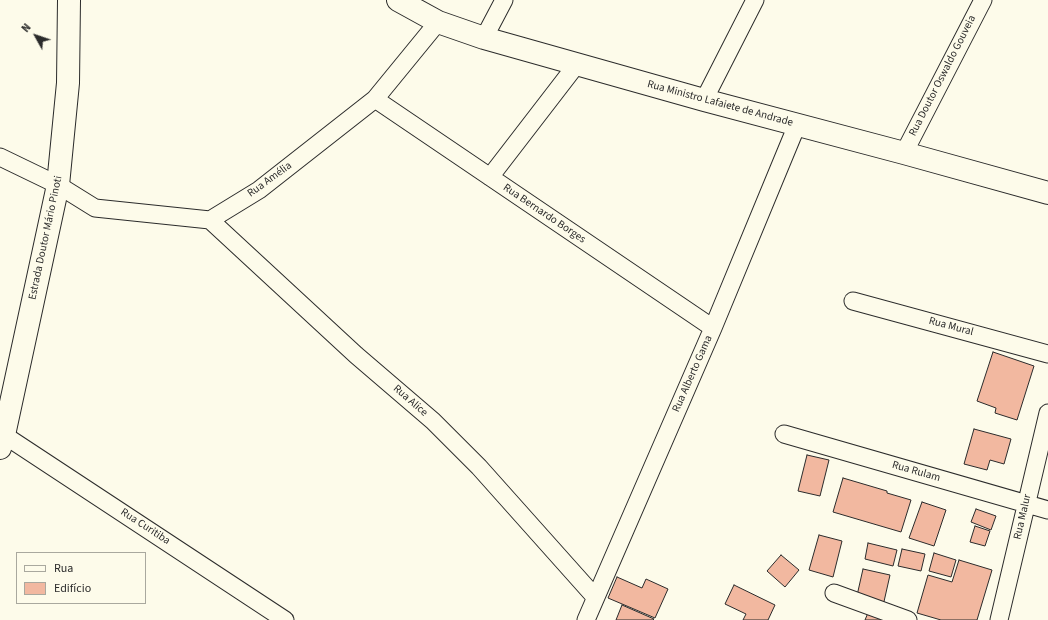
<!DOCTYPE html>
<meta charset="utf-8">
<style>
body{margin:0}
#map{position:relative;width:1048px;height:620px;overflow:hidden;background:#fdfbea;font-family:"Source Sans 3",sans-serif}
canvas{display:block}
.legend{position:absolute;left:16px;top:552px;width:130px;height:52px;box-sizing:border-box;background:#fdfbea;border:1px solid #a9a89e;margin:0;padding:5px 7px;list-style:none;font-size:12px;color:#2b2b2b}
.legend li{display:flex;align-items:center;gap:8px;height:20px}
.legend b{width:20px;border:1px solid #a9a89e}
.north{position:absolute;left:16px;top:16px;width:40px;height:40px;-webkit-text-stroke:3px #fdfbea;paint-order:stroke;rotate:310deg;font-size:11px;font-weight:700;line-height:16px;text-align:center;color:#2b2b2b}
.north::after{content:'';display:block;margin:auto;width:14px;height:18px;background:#2b2b2b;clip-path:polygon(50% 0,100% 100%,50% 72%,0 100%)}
</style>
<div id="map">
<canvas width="1048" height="620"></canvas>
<ul class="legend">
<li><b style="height:5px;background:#fdfbea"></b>Rua</li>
<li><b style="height:11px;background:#f2b8a0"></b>Edifício</li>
</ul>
<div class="north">N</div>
</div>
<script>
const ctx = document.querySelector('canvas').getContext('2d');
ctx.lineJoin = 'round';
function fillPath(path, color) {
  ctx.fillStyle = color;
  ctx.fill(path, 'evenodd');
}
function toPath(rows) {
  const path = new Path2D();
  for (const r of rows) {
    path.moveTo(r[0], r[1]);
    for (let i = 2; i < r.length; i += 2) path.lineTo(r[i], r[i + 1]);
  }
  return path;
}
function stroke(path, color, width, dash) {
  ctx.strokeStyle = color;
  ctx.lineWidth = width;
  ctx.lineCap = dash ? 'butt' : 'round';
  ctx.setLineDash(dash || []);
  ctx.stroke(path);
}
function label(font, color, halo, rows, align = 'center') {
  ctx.font = font + ' "Source Sans 3",sans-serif';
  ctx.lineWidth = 3;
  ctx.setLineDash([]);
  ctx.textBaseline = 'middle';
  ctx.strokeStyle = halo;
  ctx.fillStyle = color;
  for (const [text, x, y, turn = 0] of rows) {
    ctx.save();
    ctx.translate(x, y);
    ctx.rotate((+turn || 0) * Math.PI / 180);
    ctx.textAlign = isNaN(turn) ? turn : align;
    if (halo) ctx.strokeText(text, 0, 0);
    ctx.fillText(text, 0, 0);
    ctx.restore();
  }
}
const building = toPath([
 [993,352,1034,366,1017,420,995,413,996,408,977,401,993,352],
 [974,429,1011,439,1004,464,990,460,987,470,964,464,974,429],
 [807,455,829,460,820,496,798,491,807,455],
 [843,478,887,491,887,493,911,500,901,532,833,512,843,478],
 [922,502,946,510,934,546,909,538,922,502],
 [976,509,996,516,991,530,971,522,976,509],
 [975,526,990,531,985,546,970,542,975,526],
 [819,535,842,541,833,577,809,570,819,535],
 [868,543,897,550,893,566,865,559,868,543],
 [902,549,925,554,921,571,898,566,902,549],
 [934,553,956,560,951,577,929,571,934,553],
 [781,555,799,570,785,587,767,571,781,555],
 [959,560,992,570,977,620,941,620,917,613,928,575,952,582,959,560],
 [863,569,890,575,883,606,856,600,863,569],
 [617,577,642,588,646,579,668,589,655,618,608,598,617,577],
 [734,585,775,605,768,620,743,620,746,614,725,604,734,585],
 [622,605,654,619,653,620,616,620,622,605],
 [870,608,898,620,865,620,870,608]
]);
fillPath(building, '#f2b8a0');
stroke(building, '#2b2b2b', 1);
const minor = toPath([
 [484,38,504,0],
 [375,99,713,328],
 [704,100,755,0],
 [904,153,983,0],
 [0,157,58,185,95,208,210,220,259,190,375,99,438,22],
 [490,177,577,64],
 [210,220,356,355,433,421,479,467,595,597],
 [853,301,1048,354],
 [784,434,1048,510],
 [4,435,285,620],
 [834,593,908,620],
 [586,620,713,328,797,125],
 [999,620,1048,413]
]);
const tertiary = toPath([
 [398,0,438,22,484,38,704,100,904,153,1048,193],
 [0,448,4,435,58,185,68,83,69,0]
]);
stroke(minor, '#2b2b2b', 19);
stroke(tertiary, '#2b2b2b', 24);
stroke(minor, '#fdfbea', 17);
stroke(tertiary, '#fdfbea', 22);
label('11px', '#2b2b2b', '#fdfbea', [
 ["Rua Doutor Oswaldo Gouveia",943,76,-63],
 ["Rua Ministro Lafaiete de Andrade",720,104,15],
 ["Rua Amélia",270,180,-36],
 ["Rua Bernardo Borges",544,214,34],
 ["Estrada Doutor Mário Pinoti",46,238,-78],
 ["Rua Mural",951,327,15],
 ["Rua Alberto Gama",693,374,-66],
 ["Rua Alice",410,401,41],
 ["Rua Rulam",916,472,16],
 ["Rua Malur",1023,517,-77],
 ["Rua Curitiba",145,527,33]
]);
</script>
